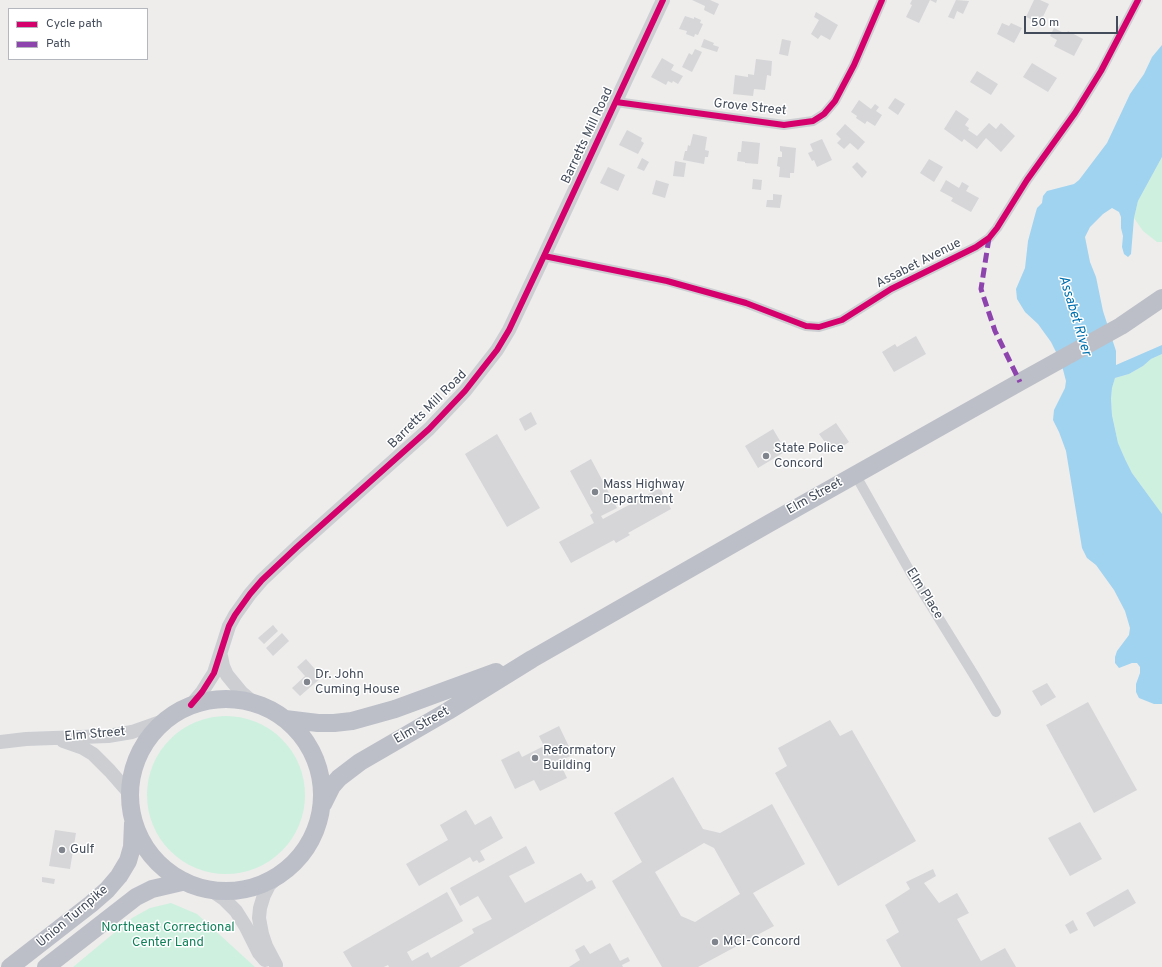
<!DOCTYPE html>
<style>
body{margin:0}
#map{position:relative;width:1162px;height:967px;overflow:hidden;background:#eeedec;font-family:Overpass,sans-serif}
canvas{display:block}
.legend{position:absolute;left:8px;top:8px;width:140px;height:52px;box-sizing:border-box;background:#fff;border:1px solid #b4b7bd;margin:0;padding:5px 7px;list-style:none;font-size:12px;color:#434c5a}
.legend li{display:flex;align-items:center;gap:8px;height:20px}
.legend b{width:20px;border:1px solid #b4b7bd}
.scale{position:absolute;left:1024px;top:16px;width:94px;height:18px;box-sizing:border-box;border:2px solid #434c5a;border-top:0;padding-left:5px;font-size:12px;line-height:14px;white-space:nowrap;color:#434c5a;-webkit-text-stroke:3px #fff;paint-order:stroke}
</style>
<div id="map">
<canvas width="1162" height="967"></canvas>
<ul class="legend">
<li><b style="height:5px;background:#d6006c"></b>Cycle path</li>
<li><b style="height:5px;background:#8e44ad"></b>Path</li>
</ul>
<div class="scale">50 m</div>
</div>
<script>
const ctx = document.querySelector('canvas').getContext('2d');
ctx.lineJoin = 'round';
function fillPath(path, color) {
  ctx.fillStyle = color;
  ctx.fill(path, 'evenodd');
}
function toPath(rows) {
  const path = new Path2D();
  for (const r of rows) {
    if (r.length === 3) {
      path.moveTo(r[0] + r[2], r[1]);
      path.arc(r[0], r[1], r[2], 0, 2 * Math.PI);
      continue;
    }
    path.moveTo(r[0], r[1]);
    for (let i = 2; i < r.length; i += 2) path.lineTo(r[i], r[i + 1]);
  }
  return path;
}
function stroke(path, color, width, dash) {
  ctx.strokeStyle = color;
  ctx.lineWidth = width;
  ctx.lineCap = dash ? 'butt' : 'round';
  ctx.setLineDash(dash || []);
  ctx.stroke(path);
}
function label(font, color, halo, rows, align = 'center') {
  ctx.font = font + ' Overpass,sans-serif';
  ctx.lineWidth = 3;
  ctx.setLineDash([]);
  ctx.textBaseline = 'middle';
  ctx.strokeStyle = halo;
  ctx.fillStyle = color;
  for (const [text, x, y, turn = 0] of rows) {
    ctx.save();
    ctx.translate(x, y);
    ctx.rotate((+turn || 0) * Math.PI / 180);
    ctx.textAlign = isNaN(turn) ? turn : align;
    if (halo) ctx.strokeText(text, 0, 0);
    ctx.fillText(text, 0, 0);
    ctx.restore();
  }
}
fillPath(toPath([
 [1162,157,1162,242,1157,242,1143,231,1134,218,1138,201],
 [1162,354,1162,514,1132,473,1125,459,1118,443,1112,414,1111,399,1112,388,1115,378,1129,374,1143,366,1151,359],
 [226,795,79],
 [171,903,197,914,255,967,73,967,132,918,150,908]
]), '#cef0df');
fillPath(toPath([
 [1162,45,1162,157,1138,201,1134,218,1131,254,1128,257,1124,254,1122,247,1123,236,1121,228,1121,217,1119,212,1112,208,1103,214,1090,227,1085,237,1090,262,1096,277,1103,311,1116,351,1116,365,1162,345,1162,354,1151,359,1143,366,1129,374,1115,378,1112,388,1111,399,1112,415,1118,443,1125,459,1132,473,1162,514,1162,704,1154,704,1139,698,1136,692,1136,684,1140,673,1140,667,1137,663,1132,663,1119,668,1115,663,1115,657,1117,651,1129,635,1130,628,1125,611,1114,590,1096,565,1087,558,1082,548,1066,451,1059,432,1053,420,1054,410,1065,388,1066,381,1061,362,1051,342,1038,324,1025,312,1017,299,1016,289,1025,268,1028,241,1035,215,1037,208,1042,203,1043,196,1047,191,1074,184,1079,180,1107,143,1130,94,1144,74,1152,57]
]), '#a0d3f0');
fillPath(toPath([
 [692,0,710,0,719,4,714,15,704,10,705,6],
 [912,0,937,0,936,3,930,0,919,23,906,17,912,5,910,4],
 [956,0,969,1,963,14,957,11,954,19,948,17],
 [1034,0,1040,0,1049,4,1040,23,1026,17],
 [816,12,838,25,830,40,821,35,818,39,811,34,819,20,814,17],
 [685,16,694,19,694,17,701,20,700,23,703,24,698,35,695,34,694,37,686,34,687,31,679,29],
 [1002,23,1009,26,1011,23,1022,28,1014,43,997,34],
 [1054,28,1066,34,1068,31,1083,39,1074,56,1054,46,1057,40,1050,36],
 [704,39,714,43,713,45,719,47,717,52,701,47],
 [782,39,791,41,788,56,779,54],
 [695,49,702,52,692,72,682,67,689,53,692,55],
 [662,58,674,65,671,70,683,76,678,84,673,81,672,83,668,81,666,85,651,77],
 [756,59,772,61,771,76,767,75,765,90,754,89,753,96,733,94,735,75,748,77,748,74,754,75],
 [1032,63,1057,78,1048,92,1023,77],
 [977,71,998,84,991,95,970,82],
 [895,98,905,104,898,115,888,108],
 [859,100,871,109,875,104,879,107,876,111,882,115,875,126,867,121,865,124,856,118,857,116,851,112],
 [956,110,969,119,965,125,969,128,968,130,977,136,989,123,996,129,1001,123,1015,136,1001,152,986,138,977,149,964,139,962,142,944,129],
 [845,124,865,142,858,150,850,143,844,149,837,143,841,139,836,134],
 [627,130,642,138,641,141,644,143,638,154,619,145],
 [693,134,707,137,705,150,709,151,708,157,705,157,704,164,683,160,685,151,687,151,688,145,690,146],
 [822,139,832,160,817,167,814,160,812,161,808,153,813,151,810,144],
 [742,141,760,143,758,164,745,163,745,162,737,161,738,152,741,152],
 [780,146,796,148,794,173,790,173,790,178,779,177,780,167,777,166,778,157,782,157,782,152,780,151],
 [642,158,649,162,644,171,637,168],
 [929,159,943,167,934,182,920,173],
 [675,161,686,163,684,177,673,176],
 [857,162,867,172,862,178,852,167],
 [608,167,625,175,618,191,600,183],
 [753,179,762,180,761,190,752,189],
 [656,180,669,184,665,198,652,194],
 [946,180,959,188,962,182,969,186,966,191,979,198,971,212,951,201,953,198,940,191],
 [773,194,782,195,780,208,766,207,767,200,773,200],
 [916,336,926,354,894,372,882,352,895,344,897,347],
 [531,412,537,424,525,431,519,419],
 [836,423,849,442,834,452,831,448,830,449,819,434],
 [773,429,786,451,758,468,745,446],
 [497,434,540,508,507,527,465,454],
 [591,459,617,508,601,516,603,519,660,488,671,509,628,533,630,535,616,543,614,540,571,563,559,542,594,523,590,515,593,513,570,471],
 [273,625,278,631,264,644,258,638],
 [282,633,289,641,273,656,266,648],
 [306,659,322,677,300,696,292,688,305,676,297,667],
 [1047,683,1056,697,1041,706,1032,691],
 [1088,702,1137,790,1094,813,1046,725],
 [830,720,840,736,852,730,916,841,838,886,775,773,787,766,778,748],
 [559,726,573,755,559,761,567,778,540,791,534,780,515,789,501,760,519,751,522,757,544,746,539,736],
 [673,777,703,829,720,833,772,804,805,864,753,893,774,926,698,967,662,967,612,881,642,862,614,813],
 [704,843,714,848,740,894,695,922,681,916,655,872],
 [466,810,475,825,491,816,503,838,480,851,485,860,479,863,477,860,473,862,470,857,419,886,406,864,448,840,440,825],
 [1080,822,1102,859,1070,876,1048,838],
 [55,830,76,833,70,869,49,866],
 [526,846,535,863,509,876,525,903,581,873,587,882,592,880,596,888,459,967,389,967,388,965,384,967,352,967,343,952,447,892,463,921,407,952,412,961,428,952,431,958,474,933,472,929,492,919,478,896,460,906,450,888],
 [933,869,936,876,924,883,939,903,957,893,969,913,957,919,981,961,1005,948,1016,967,901,967,886,940,899,932,885,905,910,889,906,882],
 [42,877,55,879,54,884,42,882],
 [1128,889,1136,903,1094,927,1086,913],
 [1073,920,1078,930,1070,934,1065,925],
 [610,943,620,961,628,957,630,961,622,965,623,967,569,967,580,960,575,950,584,945,590,954]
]), '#d6d6d8');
stroke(toPath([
 [616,102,784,125,813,121,824,114,835,101,854,65,882,0],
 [544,256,667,281,746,303,806,326,819,327,842,320,891,289,976,247,989,238,997,228,1027,180,1075,113,1101,71,1138,0],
 [855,474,912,575,974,675,996,712]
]), '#cdcfd2', 10);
stroke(toPath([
 [221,656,223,666,227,675,241,692,254,703],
 [191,705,202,692,214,673,229,626,235,615,250,594,262,580,297,547,429,429,465,391,497,350,509,330,544,256,663,0],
 [63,741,83,748,93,754,110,771,131,795],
 [0,742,26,739,108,736,132,732,166,720],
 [211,890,224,899,236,911,246,927,259,953,265,960],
 [276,965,266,946,262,934,259,918,260,908,264,895,269,885,287,869]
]), '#ccced2', 14);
stroke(toPath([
 [226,795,96],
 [285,719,318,723,334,723,352,721,395,709,496,672],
 [323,804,332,786,339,778,360,762,448,711,532,659,768,524,1020,382,1121,326,1162,298],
 [10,967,91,904,107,890,119,876,128,861,132,847,133,823],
 [46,967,136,897,152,889,182,882]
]), '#bcbfc7', 18);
stroke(toPath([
 [989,238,981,289,995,331,1020,382]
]), '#8e44ad', 5, [10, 5]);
stroke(toPath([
 [616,102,784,125,813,121,824,114,835,101,854,65,882,0],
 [544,256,667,281,746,303,806,326,819,327,842,320,891,289,976,247,989,238,997,228,1027,180,1075,113,1101,71,1138,0],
 [191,705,202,692,214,673,229,626,235,615,250,594,262,580,297,547,429,429,465,391,497,350,509,330,544,256,663,0]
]), '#d6006c', 6);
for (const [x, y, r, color] of [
 [766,456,4,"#7f848d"],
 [595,492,4,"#7f848d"],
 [307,682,4,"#7f848d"],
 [535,758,4,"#7f848d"],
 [62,850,4,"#7f848d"],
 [715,942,4,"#7f848d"]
]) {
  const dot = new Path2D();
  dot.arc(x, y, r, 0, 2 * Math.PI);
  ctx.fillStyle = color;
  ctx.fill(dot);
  stroke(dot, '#fff', 1.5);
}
label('13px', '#434c5a', '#fff', [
 ["Grove Street",750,108,6],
 ["Barretts Mill Road",588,136,-65],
 ["Assabet Avenue",919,264,-27],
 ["Barretts Mill Road",428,410,-45],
 ["Elm Street",815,497,-29],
 ["Elm Place",924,594,58],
 ["Elm Street",422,726,-30],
 ["Elm Street",95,735,-5],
 ["Union Turnpike",73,917,-40]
]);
label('13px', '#434c5a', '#fff', [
 ["State Police",774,449],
 ["Concord",774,464],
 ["Mass Highway",603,485],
 ["Department",603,500],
 ["Dr. John",315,675],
 ["Cuming House",315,690],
 ["Reformatory",543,751],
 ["Building",543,766],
 ["Gulf",70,850],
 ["MCI-Concord",723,942]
], 'left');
label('13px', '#0f8059', '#fff', [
 ["Northeast Correctional",168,928],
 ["Center Land",168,943]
]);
label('italic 14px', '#0170af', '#fff', [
 ["Assabet River",1074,316,73]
]);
</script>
